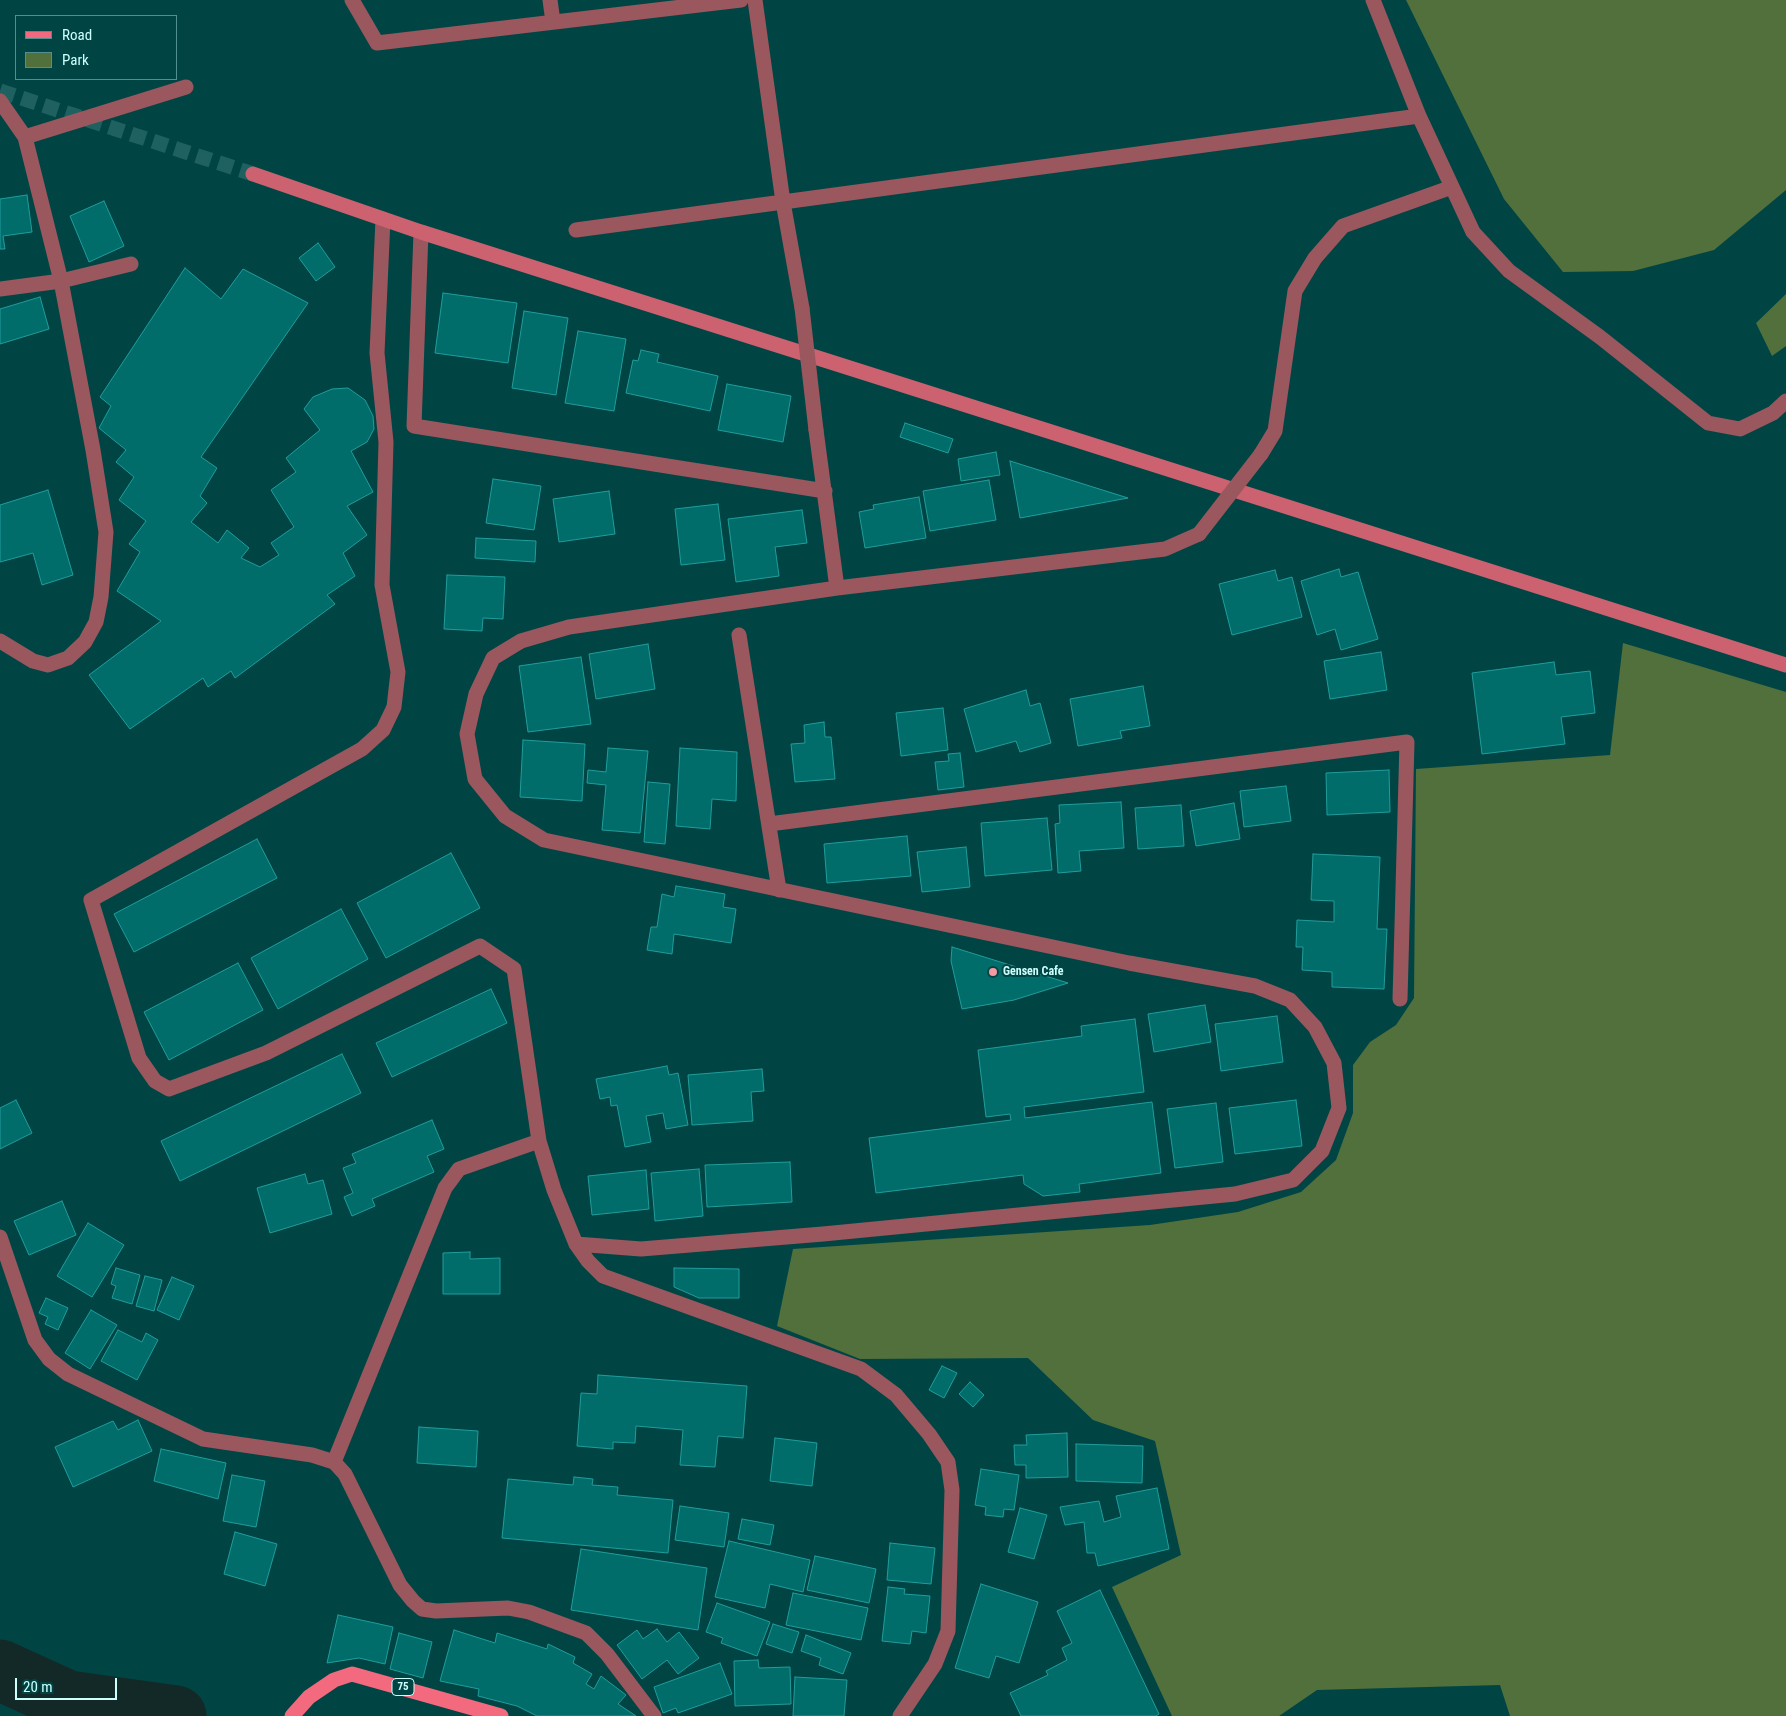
<!DOCTYPE html>
<style>
body{margin:0}
#map{position:relative;width:1786px;height:1716px;overflow:hidden;background:#004544;font-family:"Roboto Condensed",sans-serif}
canvas{display:block}
.legend{position:absolute;left:15px;top:15px;width:162px;height:65px;box-sizing:border-box;background:#004544;border:1px solid #528f8e;margin:0;padding:6px 9px;list-style:none;font-size:15px;color:#cdfffd}
.legend li{display:flex;align-items:center;gap:10px;height:25px}
.legend b{width:25px;border:1px solid #528f8e}
.scale{position:absolute;left:15px;top:1678px;width:102px;height:22px;box-sizing:border-box;border:2px solid #cdfffd;border-top:0;padding-left:6px;font-size:15px;line-height:18px;white-space:nowrap;color:#cdfffd;-webkit-text-stroke:4px #004544;paint-order:stroke}
</style>
<div id="map">
<canvas width="1786" height="1716"></canvas>
<ul class="legend">
<li><b style="height:6px;background:#f36a7e"></b>Road</li>
<li><b style="height:14px;background:#52703c"></b>Park</li>
</ul>
<div class="scale">20 m</div>
</div>
<script>
const ctx = document.querySelector('canvas').getContext('2d');
ctx.lineJoin = 'round';
function fillPath(path, color) {
  ctx.fillStyle = color;
  ctx.fill(path, 'evenodd');
}
function toPath(rows) {
  const path = new Path2D();
  for (const r of rows) {
    path.moveTo(r[0], r[1]);
    for (let i = 2; i < r.length; i += 2) path.lineTo(r[i], r[i + 1]);
  }
  return path;
}
function stroke(path, color, width, dash) {
  ctx.strokeStyle = color;
  ctx.lineWidth = width;
  ctx.lineCap = dash ? 'butt' : 'round';
  ctx.setLineDash(dash || []);
  ctx.stroke(path);
}
function label(font, color, halo, rows, align = 'center') {
  ctx.font = font + ' "Roboto Condensed",sans-serif';
  ctx.lineWidth = 4;
  ctx.setLineDash([]);
  ctx.textBaseline = 'middle';
  ctx.strokeStyle = halo;
  ctx.fillStyle = color;
  for (const [text, x, y, turn = 0] of rows) {
    ctx.save();
    ctx.translate(x, y);
    ctx.rotate((+turn || 0) * Math.PI / 180);
    ctx.textAlign = isNaN(turn) ? turn : align;
    if (halo) ctx.strokeText(text, 0, 0);
    ctx.fillText(text, 0, 0);
    ctx.restore();
  }
}
fillPath(toPath([
 [1406,0,1786,0,1786,190,1714,250,1633,271,1563,272,1504,199],
 [1786,294,1786,346,1772,356,1756,323],
 [1623,643,1786,692,1786,1716,1510,1716,1500,1685,1317,1690,1279,1716,1172,1716,1112,1587,1181,1555,1155,1441,1093,1420,1028,1358,860,1359,777,1326,793,1249,1150,1225,1238,1212,1301,1192,1336,1160,1353,1113,1353,1065,1370,1042,1396,1025,1414,998,1416,769,1610,755]
]), '#52703c');
stroke(toPath([
 [0,1670,68,1701,176,1716]
]), '#132928', 61);
const building = toPath([
 [27,195,32,232,3,236,5,249,0,249,0,199,27,195],
 [104,201,124,246,89,262,70,216,104,201],
 [318,243,335,267,316,281,299,258,318,243],
 [185,268,221,299,243,269,308,303,201,457,217,468,200,496,207,503,191,522,218,543,227,530,249,548,241,558,260,567,279,555,271,543,294,527,271,490,296,472,286,458,320,430,304,409,313,397,332,389,348,388,365,400,373,416,374,429,367,442,351,451,373,492,347,506,367,535,343,553,355,576,327,595,335,604,235,678,231,671,208,687,203,678,130,729,89,675,161,621,117,591,140,552,129,544,146,521,119,500,134,477,116,462,126,450,99,428,111,406,100,397,185,268],
 [443,293,517,303,508,363,435,353,443,293],
 [40,297,49,329,0,344,0,309,40,297],
 [524,311,568,318,556,395,512,388,524,311],
 [578,331,626,339,614,411,565,403,578,331],
 [641,350,659,354,657,362,718,376,710,411,626,393,633,360,638,361,641,350],
 [727,384,791,396,783,442,718,430,727,384],
 [905,423,953,439,948,453,900,437,905,423],
 [996,452,1000,475,961,481,958,459,996,452],
 [1010,461,1128,498,1020,518,1010,461],
 [493,479,541,486,534,530,486,523,493,479],
 [989,480,996,520,930,531,923,491,989,480],
 [48,490,73,575,42,585,33,553,0,562,0,505,48,490],
 [609,491,615,534,559,542,553,499,609,491],
 [919,497,926,538,865,548,859,512,874,509,873,505,919,497],
 [718,504,725,560,681,565,675,509,718,504],
 [802,510,807,543,775,547,779,576,736,582,728,519,802,510],
 [476,538,536,541,535,562,475,558,476,538],
 [1339,569,1341,577,1358,572,1378,639,1341,650,1335,629,1317,635,1301,581,1339,569],
 [1275,570,1278,581,1292,577,1302,617,1232,635,1219,584,1275,570],
 [447,575,505,577,503,619,483,618,482,631,444,629,447,575],
 [648,644,655,689,596,699,589,654,648,644],
 [1381,652,1387,690,1330,699,1324,661,1381,652],
 [581,657,591,724,528,732,519,666,581,657],
 [1554,662,1556,675,1590,671,1595,713,1561,717,1565,744,1482,754,1472,673,1554,662],
 [1143,686,1150,726,1120,731,1122,738,1078,746,1070,699,1143,686],
 [1026,690,1030,706,1040,703,1051,743,1020,752,1016,741,976,752,964,709,1026,690],
 [943,708,948,750,901,756,896,713,943,708],
 [824,722,825,737,831,737,835,779,795,782,791,744,805,743,804,725,824,722],
 [523,740,585,744,582,801,520,797,523,740],
 [608,748,648,751,640,833,602,830,606,785,587,783,588,770,606,772,608,748],
 [680,748,737,752,736,801,712,799,710,829,676,826,680,748],
 [960,753,964,787,938,790,935,762,949,761,948,754,960,753],
 [1389,770,1390,812,1327,815,1326,773,1389,770],
 [648,782,670,784,665,844,644,842,648,782],
 [1286,786,1291,821,1244,827,1240,791,1286,786],
 [1121,802,1124,848,1079,851,1081,871,1058,873,1055,824,1060,823,1059,805,1121,802],
 [1234,803,1240,839,1196,846,1190,811,1234,803],
 [1181,805,1184,846,1138,849,1135,808,1181,805],
 [1047,818,1052,870,985,876,981,823,1047,818],
 [907,836,911,876,827,883,824,844,907,836],
 [257,839,277,878,134,952,114,914,257,839],
 [966,847,970,887,922,892,917,852,966,847],
 [451,853,480,908,386,958,357,903,451,853],
 [1313,854,1380,857,1377,929,1387,929,1384,989,1332,987,1332,972,1302,970,1303,947,1296,947,1297,920,1334,922,1334,901,1311,900,1313,854],
 [676,886,725,894,723,907,736,909,731,943,674,934,672,954,647,950,651,927,657,927,662,894,674,897,676,886],
 [341,909,368,959,278,1009,251,958,341,909],
 [952,947,1068,983,1014,1000,962,1009,951,961,952,947],
 [238,963,263,1010,169,1060,144,1012,238,963],
 [491,989,507,1023,392,1077,376,1043,491,989],
 [1205,1005,1211,1042,1154,1052,1148,1014,1205,1005],
 [1277,1016,1283,1062,1221,1071,1215,1024,1277,1016],
 [1135,1019,1144,1092,1024,1107,1025,1118,1152,1102,1161,1173,1079,1184,1080,1192,1043,1196,1024,1184,1023,1175,876,1193,869,1138,1011,1120,1010,1114,986,1117,978,1050,1082,1036,1081,1026,1135,1019],
 [342,1054,361,1093,180,1181,161,1141,342,1054],
 [667,1066,669,1075,678,1073,688,1125,666,1129,663,1113,646,1116,651,1142,625,1147,617,1105,611,1106,610,1097,600,1099,596,1079,667,1066],
 [762,1069,764,1091,751,1092,753,1121,692,1125,688,1075,762,1069],
 [16,1100,32,1133,0,1149,0,1108,16,1100],
 [1296,1100,1302,1146,1235,1154,1229,1108,1296,1100],
 [1216,1103,1223,1162,1175,1168,1167,1109,1216,1103],
 [432,1120,444,1149,427,1156,434,1172,372,1199,375,1206,352,1216,344,1197,353,1193,343,1168,356,1163,352,1154,432,1120],
 [790,1162,792,1202,707,1207,705,1165,790,1162],
 [699,1169,703,1216,655,1221,651,1173,699,1169],
 [646,1170,649,1209,592,1215,588,1176,646,1170],
 [305,1174,308,1184,323,1180,332,1214,270,1233,257,1188,305,1174],
 [62,1201,76,1235,29,1255,14,1221,62,1201],
 [88,1223,124,1245,92,1297,57,1276,88,1223],
 [470,1252,470,1259,500,1258,500,1294,443,1294,443,1253,470,1252],
 [116,1268,140,1275,132,1304,112,1298,116,1286,111,1284,116,1268],
 [674,1268,739,1269,739,1298,699,1298,674,1287,674,1268],
 [145,1276,162,1280,154,1311,136,1306,145,1276],
 [172,1277,194,1286,179,1320,157,1310,172,1277],
 [46,1298,68,1308,58,1330,45,1324,48,1317,39,1313,46,1298],
 [91,1310,117,1325,90,1369,65,1353,91,1310],
 [118,1330,142,1342,146,1333,158,1340,137,1380,101,1361,118,1330],
 [942,1366,957,1373,944,1398,929,1390,942,1366],
 [598,1375,747,1386,743,1438,718,1436,715,1467,680,1465,683,1430,636,1426,635,1443,613,1442,613,1449,577,1446,581,1393,597,1394,598,1375],
 [970,1382,984,1395,973,1407,959,1394,970,1382],
 [138,1420,152,1451,73,1487,55,1447,113,1421,118,1430,138,1420],
 [419,1427,478,1431,476,1467,417,1463,419,1427],
 [1067,1433,1068,1477,1026,1478,1026,1465,1015,1465,1014,1445,1027,1445,1026,1435,1067,1433],
 [775,1438,817,1443,812,1486,770,1481,775,1438],
 [1076,1444,1143,1446,1142,1483,1076,1481,1076,1444],
 [161,1449,226,1463,218,1499,154,1481,161,1449],
 [981,1469,1019,1475,1014,1510,1004,1509,1003,1517,985,1515,986,1507,975,1505,981,1469],
 [232,1475,265,1481,256,1527,223,1521,232,1475],
 [574,1477,593,1479,592,1485,618,1487,617,1495,673,1500,668,1553,502,1538,508,1479,573,1485,574,1477],
 [1157,1488,1169,1549,1098,1566,1095,1553,1087,1553,1084,1522,1065,1525,1060,1507,1099,1501,1104,1522,1121,1517,1116,1496,1157,1488],
 [680,1506,729,1513,724,1547,675,1540,680,1506],
 [1020,1508,1047,1515,1034,1559,1008,1552,1020,1508],
 [742,1519,774,1525,770,1545,738,1539,742,1519],
 [235,1532,277,1544,265,1586,224,1574,235,1532],
 [729,1541,810,1560,803,1592,770,1584,765,1608,715,1597,729,1541],
 [890,1543,935,1548,931,1584,887,1580,890,1543],
 [581,1549,707,1568,698,1630,571,1610,581,1549],
 [815,1556,876,1569,869,1603,807,1590,815,1556],
 [981,1584,1038,1602,1019,1663,996,1656,989,1678,955,1668,981,1584],
 [888,1587,905,1589,904,1594,930,1596,926,1633,912,1631,910,1644,882,1641,888,1587],
 [1100,1590,1159,1714,1156,1716,1021,1716,1010,1693,1048,1675,1046,1671,1067,1660,1062,1648,1072,1643,1057,1611,1100,1590],
 [793,1593,868,1608,861,1640,786,1625,793,1593],
 [717,1603,770,1622,757,1656,721,1643,723,1638,706,1632,717,1603],
 [338,1615,393,1627,385,1664,359,1658,327,1663,338,1615],
 [773,1624,799,1632,792,1653,766,1644,773,1624],
 [657,1629,667,1642,679,1632,699,1658,678,1674,667,1660,642,1679,617,1645,637,1630,643,1639,657,1629],
 [454,1630,495,1643,497,1633,547,1649,548,1644,575,1657,573,1663,592,1674,586,1684,594,1689,601,1676,626,1695,618,1704,636,1716,537,1716,517,1706,478,1696,479,1689,440,1681,454,1630],
 [399,1633,432,1642,423,1678,390,1669,399,1633],
 [806,1635,851,1653,843,1674,819,1665,821,1658,801,1651,806,1635],
 [758,1660,759,1668,790,1667,791,1704,735,1706,734,1661,758,1660],
 [720,1663,732,1694,678,1713,676,1708,663,1713,654,1687,720,1663],
 [795,1677,847,1680,844,1716,793,1716,795,1677]
]);
fillPath(building, '#006d6b');
stroke(building, '#209d9b', 1);
stroke(toPath([
 [0,91,253,174]
]), '#1f6160', 15, [15, 8]);
stroke(toPath([
 [352,0,377,43,741,0],
 [550,0,553,22],
 [1373,0,1419,116,1473,232,1509,271,1600,337,1708,423,1740,429,1773,413,1786,401],
 [0,101,25,137,61,281,93,450,106,532,101,597,96,622,85,642,68,658,48,665,33,661,0,641],
 [25,137,186,87],
 [383,219,377,353,386,442,382,585,398,672,394,707,383,730,362,749,91,900,139,1058,155,1081,169,1089,266,1053,480,946,514,969,539,1141,554,1190,576,1244,588,1261,603,1276,861,1369,896,1395,929,1434,948,1462,952,1490,948,1631,935,1664,900,1716],
 [576,230,783,202,755,0],
 [421,232,414,426,825,491],
 [0,289,61,281,131,264],
 [802,308,783,202,1419,116],
 [816,430,837,588],
 [1261,454,1275,431,1295,291,1315,258,1343,226,1452,187],
 [739,635,779,890],
 [769,824,1407,742,1400,999],
 [0,1237,35,1340,49,1359,68,1374,203,1439,312,1455,334,1462,345,1474,400,1585,413,1601,422,1609,436,1611,508,1608,529,1612,586,1633,607,1654,654,1716],
 [576,1244,641,1249,823,1234,1235,1194,1293,1180,1322,1151,1339,1108,1334,1063,1315,1027,1290,1000,1255,986,1129,963,544,840,505,816,475,779,467,734,476,694,493,658,521,641,569,627,837,588,1165,549,1199,534],
 [334,1462,445,1188,459,1169,539,1141]
]), '#9a575e', 15);
stroke(toPath([
 [253,174,421,232,1786,665]
]), '#cc6270', 15);
stroke(toPath([
 [292,1716,309,1697,334,1680,352,1674,501,1716]
]), '#f36a7e', 15);
stroke(toPath([
 [802,308,816,430],
 [1199,534,1261,454]
]), '#9a575e', 15);
for (const [x, y, r, color] of [
 [993,972,5,"#f49aa3"]
]) {
  const dot = new Path2D();
  dot.arc(x, y, r, 0, 2 * Math.PI);
  ctx.fillStyle = color;
  ctx.fill(dot);
  stroke(dot, '#004544', 2);
}
for (const [x, y, w] of [
 [403,1687,22]
]) {
  const box = new Path2D();
  box.roundRect(x - w / 2, y - 8.5, w, 17, 4);
  ctx.fillStyle = '#004544';
  ctx.fill(box);
  stroke(box, '#cdfffd', 1);
}
label('bold 11px', '#cdfffd', null, [
 ["75",403,1687]
]);
label('bold 12px', '#cdfffd', '#004544', [
 ["Gensen Cafe",1003,972]
], 'left');
</script>
